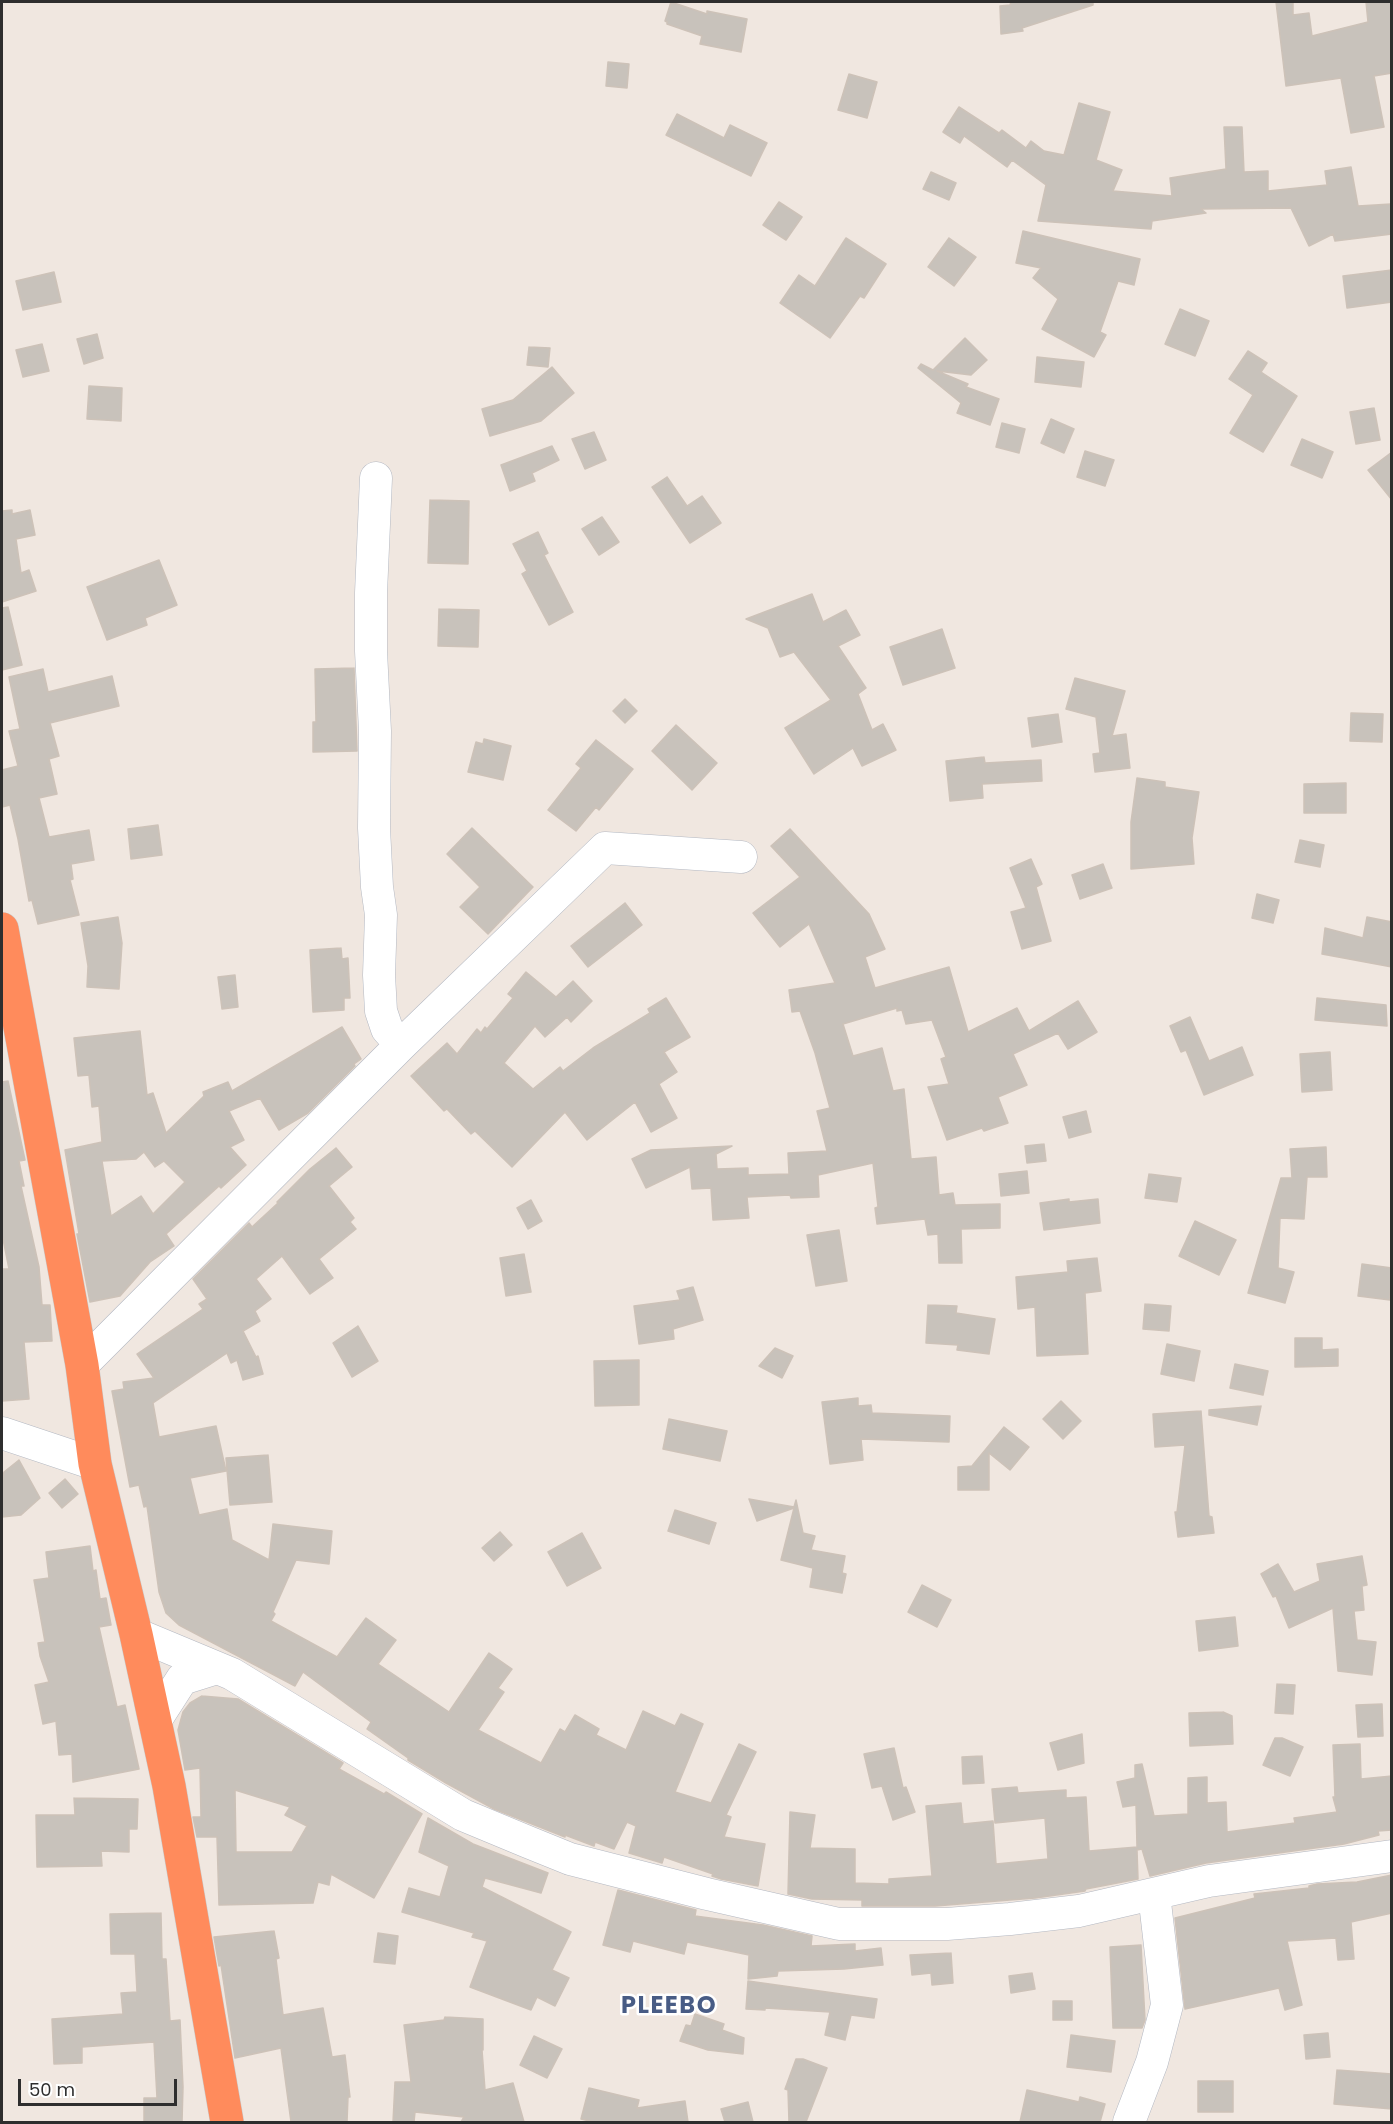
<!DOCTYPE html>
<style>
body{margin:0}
#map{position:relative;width:1393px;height:2124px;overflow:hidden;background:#f0e7e0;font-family:Poppins,sans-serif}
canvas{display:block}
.frame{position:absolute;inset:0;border:3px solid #2e2e2e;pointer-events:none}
.scale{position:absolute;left:18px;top:2079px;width:159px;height:27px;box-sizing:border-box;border:3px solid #2e2e2e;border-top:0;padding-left:8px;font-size:18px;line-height:21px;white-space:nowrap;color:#2e2e2e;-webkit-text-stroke:4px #fff;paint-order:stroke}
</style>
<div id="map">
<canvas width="1393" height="2124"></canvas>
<div class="frame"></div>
<div class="scale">50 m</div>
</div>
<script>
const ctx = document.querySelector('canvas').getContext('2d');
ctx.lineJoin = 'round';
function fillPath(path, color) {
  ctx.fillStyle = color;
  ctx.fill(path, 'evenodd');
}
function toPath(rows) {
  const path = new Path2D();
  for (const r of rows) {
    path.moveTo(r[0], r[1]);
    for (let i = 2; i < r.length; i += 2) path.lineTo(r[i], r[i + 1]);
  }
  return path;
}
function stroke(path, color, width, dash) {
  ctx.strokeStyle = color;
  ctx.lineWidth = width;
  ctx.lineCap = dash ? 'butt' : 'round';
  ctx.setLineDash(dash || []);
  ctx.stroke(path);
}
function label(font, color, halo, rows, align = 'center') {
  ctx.font = font + ' Poppins,sans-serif';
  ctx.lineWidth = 5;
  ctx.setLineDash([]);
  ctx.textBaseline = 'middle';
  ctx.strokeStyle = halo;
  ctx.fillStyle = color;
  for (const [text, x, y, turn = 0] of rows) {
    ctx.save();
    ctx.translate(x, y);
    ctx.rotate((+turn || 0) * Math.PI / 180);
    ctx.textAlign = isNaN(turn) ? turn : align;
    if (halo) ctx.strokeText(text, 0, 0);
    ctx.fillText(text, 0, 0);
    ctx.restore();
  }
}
const building = toPath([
 [671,2,707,14,707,11,747,19,741,52,700,44,702,36,667,24,667,22,665,21,671,2],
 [1011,2,1093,2,1093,5,1022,28,1023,31,1001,34,1000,6,1010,5,1011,2],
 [1276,2,1293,2,1293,15,1309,13,1312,36,1368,22,1366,2,1392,2,1392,73,1374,76,1384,127,1351,133,1341,78,1286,86,1276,2],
 [608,62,629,64,627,88,606,86,608,62],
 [849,74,877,82,867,118,838,110,849,74],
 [1079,103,1110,112,1096,160,1122,170,1113,191,1172,196,1170,178,1226,169,1224,127,1242,127,1244,172,1268,171,1268,191,1327,185,1325,171,1351,167,1358,206,1391,204,1392,234,1335,241,1333,234,1309,246,1291,208,1201,209,1206,213,1152,221,1151,229,1038,221,1046,185,1012,160,1007,167,964,136,960,143,943,132,959,107,999,133,1002,130,1026,148,1031,141,1044,151,1064,155,1079,103],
 [677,114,724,138,730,125,767,143,751,176,666,135,677,114],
 [931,172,956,183,949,200,923,189,931,172],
 [779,202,802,217,786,240,763,225,779,202],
 [1023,231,1140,259,1134,285,1118,281,1100,332,1106,335,1094,357,1042,329,1058,299,1033,278,1041,268,1016,263,1023,231],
 [846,238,886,264,864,298,860,296,830,338,780,303,799,275,815,286,846,238],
 [949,238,976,257,954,286,928,267,949,238],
 [1392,270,1392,302,1347,308,1343,276,1392,270],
 [54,272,61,302,23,310,16,281,54,272],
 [1180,309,1209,321,1195,356,1165,344,1180,309],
 [97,334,103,358,84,364,77,339,97,334],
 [965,338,987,360,971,375,937,371,968,384,966,387,999,399,990,425,957,413,961,403,918,368,921,364,933,370,965,338],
 [42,344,49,371,23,377,16,350,42,344],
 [529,347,550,348,548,367,527,365,529,347],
 [1248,351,1267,363,1261,372,1297,396,1263,452,1230,433,1253,395,1229,379,1248,351],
 [1037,357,1084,362,1081,387,1035,382,1037,357],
 [552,367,574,393,541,421,490,436,482,409,513,400,552,367],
 [89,386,122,388,121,421,87,419,89,386],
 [1374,408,1380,440,1356,444,1350,412,1374,408],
 [1051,419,1074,429,1064,453,1041,443,1051,419],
 [1002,423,1025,429,1019,453,996,447,1002,423],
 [594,432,606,460,585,469,572,439,594,432],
 [1302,439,1333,452,1322,478,1291,465,1302,439],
 [552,446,559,460,532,473,535,481,510,491,501,465,552,446],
 [1085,451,1114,460,1105,486,1077,477,1085,451],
 [1392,452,1392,500,1368,470,1392,452],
 [667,477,687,506,702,496,721,523,690,543,652,487,667,477],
 [430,500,469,501,468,564,428,563,430,500],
 [12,510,12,514,30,510,35,535,16,539,21,573,29,570,36,591,2,602,2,511,12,510],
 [602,517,619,542,599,555,582,529,602,517],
 [538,532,548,553,544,555,573,612,549,625,522,574,527,571,513,544,538,532],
 [159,560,177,605,145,618,147,625,107,640,87,587,159,560],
 [812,594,823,622,846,610,860,635,838,646,866,688,858,694,872,730,883,724,896,750,862,766,853,748,814,774,785,728,831,700,794,652,780,657,768,628,746,619,812,594],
 [8,607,22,665,2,670,2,608,8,607],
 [439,609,479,610,478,647,438,646,439,609],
 [942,629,955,668,903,685,890,647,942,629],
 [354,668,357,751,313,752,313,722,316,722,315,669,354,668],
 [43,669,48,692,112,676,119,706,50,723,59,756,49,759,57,794,39,798,49,837,89,830,94,860,71,864,73,879,70,880,79,915,38,924,32,900,29,901,18,839,10,805,2,807,2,770,18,766,9,731,20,729,9,677,43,669],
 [1075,678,1125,691,1112,736,1126,734,1130,768,1095,772,1093,754,1100,753,1096,717,1066,709,1075,678],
 [625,699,637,711,625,723,613,711,625,699],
 [1351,713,1383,714,1382,742,1350,741,1351,713],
 [1058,714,1062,742,1032,747,1028,718,1058,714],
 [676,725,717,763,692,790,652,751,676,725],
 [484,739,511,746,503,780,468,772,476,742,483,744,484,739],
 [596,740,633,769,599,810,596,807,576,831,548,810,581,768,576,764,596,740],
 [984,757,985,763,1041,760,1042,781,982,784,983,798,950,801,946,761,984,757],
 [1137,778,1165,782,1165,787,1199,792,1192,838,1194,864,1131,869,1131,822,1137,778],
 [1346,783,1346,813,1304,813,1304,784,1346,783],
 [158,825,162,855,131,859,128,829,158,825],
 [472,828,533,887,488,934,460,907,480,887,447,854,472,828],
 [790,829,869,914,885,949,865,957,875,988,949,967,968,1032,1017,1008,1029,1031,1078,1001,1097,1032,1068,1049,1058,1033,1013,1054,1027,1085,998,1097,1008,1123,984,1131,982,1128,947,1140,928,1087,949,1084,941,1059,946,1057,932,1020,906,1024,902,1010,897,1011,897,1008,843,1024,853,1056,882,1048,893,1091,904,1089,911,1159,936,1157,939,1195,953,1193,955,1205,1000,1204,1000,1228,961,1229,962,1263,939,1263,938,1234,928,1235,925,1219,877,1224,875,1208,878,1207,873,1163,818,1175,819,1197,791,1198,790,1195,747,1197,749,1218,713,1220,711,1188,692,1189,690,1167,646,1188,632,1159,651,1150,732,1146,716,1154,717,1169,748,1168,748,1175,789,1174,788,1153,827,1151,817,1111,830,1108,815,1053,800,1011,792,1012,789,990,835,983,809,924,780,947,753,913,800,877,771,846,790,829],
 [1300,840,1324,845,1320,867,1295,862,1300,840],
 [1031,859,1042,884,1036,887,1051,941,1022,949,1011,912,1026,908,1010,868,1031,859],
 [1103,864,1112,888,1080,899,1072,875,1103,864],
 [1257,894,1279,900,1273,923,1252,918,1257,894],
 [625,903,642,925,588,967,571,946,625,903],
 [118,917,122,943,119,989,87,987,88,966,81,923,118,917],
 [1367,917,1392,922,1392,967,1322,954,1325,928,1363,938,1367,917],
 [341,948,342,959,348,958,350,998,344,998,344,1010,313,1012,310,950,341,948],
 [526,972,556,997,573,981,592,1001,571,1022,567,1017,545,1037,535,1026,504,1063,533,1089,560,1067,563,1071,593,1048,650,1013,648,1009,666,998,690,1037,664,1052,677,1072,659,1084,677,1118,651,1132,635,1102,587,1140,565,1112,512,1167,475,1131,471,1134,447,1109,444,1111,411,1076,447,1043,457,1054,477,1029,481,1033,485,1027,487,1029,513,998,508,994,526,972],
 [235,975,238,1007,222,1009,218,977,235,975],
 [1317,998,1386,1005,1387,1026,1315,1020,1317,998],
 [1190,1017,1209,1061,1242,1047,1253,1075,1204,1095,1186,1050,1181,1052,1170,1026,1190,1017],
 [342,1027,361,1059,354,1064,355,1066,308,1113,279,1130,260,1098,229,1111,244,1140,230,1147,246,1165,221,1188,219,1186,166,1234,174,1246,150,1262,120,1296,90,1302,77,1234,79,1234,65,1150,102,1142,99,1106,92,1107,89,1075,78,1076,74,1038,140,1031,147,1095,153,1093,166,1133,204,1096,203,1092,228,1082,232,1091,342,1027],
 [144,1152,155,1167,164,1161,185,1182,153,1214,141,1196,111,1216,102,1161,136,1159,144,1152],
 [1330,1052,1332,1090,1302,1092,1300,1054,1330,1052],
 [8,1081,25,1160,19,1161,24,1186,21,1186,39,1267,42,1305,50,1305,52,1341,24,1342,29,1399,2,1401,2,1269,9,1269,2,1234,2,1082,8,1081],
 [1086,1111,1091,1132,1069,1138,1063,1117,1086,1111],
 [1044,1144,1046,1161,1027,1163,1025,1146,1044,1144],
 [1326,1147,1327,1177,1307,1177,1304,1219,1280,1218,1278,1268,1294,1272,1285,1303,1248,1293,1281,1178,1292,1178,1290,1149,1326,1147],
 [336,1148,352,1167,329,1186,354,1218,350,1222,356,1229,319,1259,333,1278,310,1294,282,1256,256,1279,271,1299,255,1311,260,1321,243,1331,256,1357,258,1356,263,1374,243,1380,237,1360,231,1363,227,1353,153,1403,159,1437,216,1426,226,1471,190,1478,199,1515,227,1509,232,1540,269,1560,273,1524,332,1531,329,1564,296,1560,273,1612,275,1614,271,1621,337,1657,366,1618,396,1640,378,1664,449,1712,489,1653,512,1669,498,1688,504,1692,478,1730,541,1763,560,1729,565,1732,575,1715,599,1729,596,1735,626,1750,643,1711,675,1726,681,1714,703,1724,675,1792,711,1803,739,1744,756,1752,726,1815,731,1817,724,1837,765,1844,758,1886,721,1879,712,1876,713,1874,664,1857,662,1863,629,1853,636,1826,627,1822,614,1849,595,1842,594,1846,565,1835,565,1837,494,1809,446,1783,408,1760,408,1758,367,1729,371,1722,303,1672,295,1686,179,1625,166,1613,159,1592,147,1506,144,1507,139,1485,130,1487,112,1391,124,1389,123,1382,154,1378,137,1354,203,1309,199,1304,207,1299,193,1279,249,1223,252,1227,278,1203,277,1202,310,1169,336,1148],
 [1027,1171,1029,1193,1001,1196,999,1174,1027,1171],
 [1149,1174,1181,1178,1177,1202,1145,1198,1149,1174],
 [1069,1199,1069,1202,1098,1199,1100,1223,1044,1230,1040,1203,1069,1199],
 [531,1200,542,1221,528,1229,517,1208,531,1200],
 [1195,1221,1236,1240,1219,1275,1179,1256,1195,1221],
 [839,1230,847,1281,816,1286,807,1235,839,1230],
 [524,1254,531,1292,506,1296,500,1258,524,1254],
 [1097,1258,1101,1291,1085,1293,1088,1354,1037,1356,1035,1307,1018,1309,1016,1277,1068,1272,1067,1261,1097,1258],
 [1362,1264,1392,1268,1390,1300,1358,1296,1362,1264],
 [693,1287,703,1320,673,1329,674,1339,639,1344,634,1306,680,1300,677,1291,693,1287],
 [1145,1304,1171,1306,1169,1331,1143,1329,1145,1304],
 [928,1305,957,1306,956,1313,995,1319,989,1354,957,1350,958,1345,926,1343,928,1305],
 [358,1326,378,1361,352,1377,333,1343,358,1326],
 [1295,1338,1322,1338,1322,1350,1338,1349,1338,1366,1295,1367,1295,1338],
 [1167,1344,1200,1351,1194,1381,1161,1374,1167,1344],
 [775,1348,793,1356,782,1378,759,1366,775,1348],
 [639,1360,639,1405,595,1406,594,1361,639,1360],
 [1235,1364,1268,1371,1263,1395,1230,1388,1235,1364],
 [858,1398,858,1406,871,1405,872,1413,950,1416,949,1442,861,1439,863,1460,830,1464,822,1402,858,1398],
 [1061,1401,1081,1421,1063,1439,1043,1419,1061,1401],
 [1261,1406,1257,1425,1209,1415,1209,1410,1261,1406],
 [1201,1411,1209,1516,1212,1517,1214,1533,1178,1537,1175,1512,1177,1512,1185,1445,1155,1447,1153,1414,1201,1411],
 [669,1419,727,1431,720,1461,663,1449,669,1419],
 [1004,1427,1029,1447,1010,1470,989,1453,989,1490,958,1490,958,1467,972,1466,1004,1427],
 [268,1455,272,1502,230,1505,226,1458,268,1455],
 [19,1460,40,1498,21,1515,2,1517,2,1483,4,1472,19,1460],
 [65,1479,78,1494,62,1508,49,1493,65,1479],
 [749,1499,794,1507,796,1500,803,1533,815,1536,811,1550,845,1556,842,1573,846,1574,842,1593,810,1587,813,1568,781,1560,794,1508,757,1521,749,1499],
 [675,1510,716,1523,709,1544,668,1531,675,1510],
 [500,1532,512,1545,494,1561,482,1548,500,1532],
 [582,1533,601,1568,567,1586,548,1552,582,1533],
 [90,1546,93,1571,96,1570,100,1599,106,1598,111,1625,99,1627,117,1707,125,1705,139,1769,73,1782,72,1754,59,1755,56,1721,43,1724,35,1685,49,1682,40,1656,38,1643,45,1642,34,1580,49,1578,46,1552,90,1546],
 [1362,1556,1367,1585,1362,1586,1364,1610,1354,1611,1357,1640,1376,1642,1372,1675,1338,1671,1333,1608,1289,1628,1276,1596,1273,1597,1261,1574,1278,1564,1294,1592,1320,1581,1317,1564,1362,1556],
 [922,1585,951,1600,937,1627,908,1612,922,1585],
 [1235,1617,1238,1646,1199,1651,1196,1621,1235,1617],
 [1277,1684,1295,1685,1293,1714,1275,1713,1277,1684],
 [202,1696,238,1699,343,1763,339,1769,384,1794,386,1792,422,1814,374,1898,331,1874,329,1885,318,1882,313,1903,219,1905,217,1837,197,1837,193,1817,201,1817,200,1768,185,1770,178,1730,183,1712,190,1703,202,1696],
 [235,1790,290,1807,285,1815,307,1826,292,1852,236,1852,235,1790],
 [1382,1704,1383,1736,1358,1737,1356,1705,1382,1704],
 [1223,1712,1232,1716,1233,1744,1190,1746,1189,1713,1223,1712],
 [1082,1734,1084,1763,1058,1770,1050,1743,1082,1734],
 [1275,1738,1282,1738,1303,1747,1290,1776,1263,1765,1275,1738],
 [1360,1744,1361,1779,1392,1776,1392,1830,1378,1831,1379,1835,1344,1844,1206,1863,1150,1876,1142,1849,1137,1850,1138,1879,1086,1889,1085,1891,1035,1898,935,1906,862,1906,862,1900,812,1899,788,1894,790,1812,815,1815,810,1848,855,1849,855,1883,889,1884,889,1879,932,1876,926,1806,961,1803,963,1824,993,1821,996,1864,1048,1859,1045,1818,995,1823,992,1789,1017,1787,1018,1793,1066,1790,1066,1798,1086,1797,1089,1851,1137,1847,1136,1805,1123,1807,1117,1782,1135,1778,1135,1765,1142,1764,1154,1816,1188,1814,1188,1778,1207,1777,1207,1803,1226,1802,1227,1832,1295,1823,1294,1818,1337,1812,1333,1797,1335,1797,1333,1745,1360,1744],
 [894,1748,903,1788,906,1787,915,1812,893,1820,882,1786,872,1788,864,1754,894,1748],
 [982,1756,984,1783,963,1784,962,1757,982,1756],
 [74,1798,138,1799,137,1829,129,1829,129,1852,101,1851,102,1866,37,1867,36,1815,75,1815,74,1798],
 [428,1818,473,1844,548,1873,541,1893,485,1878,482,1887,571,1932,552,1970,569,1978,555,2006,537,1997,531,2010,470,1987,487,1941,472,1937,474,1933,402,1912,409,1888,440,1897,449,1866,419,1852,428,1818],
 [1392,1875,1392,1913,1351,1922,1354,1959,1338,1960,1336,1938,1287,1941,1302,2005,1285,2010,1279,1988,1185,2009,1175,1918,1255,1898,1254,1894,1309,1888,1309,1886,1317,1884,1357,1882,1392,1875],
 [618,1890,696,1910,695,1916,763,1925,812,1936,811,1946,855,1944,855,1951,881,1948,883,1965,844,1969,778,1971,777,1976,748,1979,749,1955,687,1942,684,1954,633,1941,630,1952,603,1945,618,1890],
 [161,1913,162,1959,166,1959,170,2021,180,2020,183,2087,182,2122,144,2122,144,2098,157,2098,154,2042,82,2047,82,2063,54,2064,52,2019,123,2014,121,1993,137,1992,135,1954,111,1954,110,1914,161,1913],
 [274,1931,279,1958,276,1959,283,2015,323,2008,332,2057,345,2055,350,2097,348,2097,347,2122,291,2122,281,2048,235,2058,221,1965,219,1966,214,1937,274,1931],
 [378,1933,398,1936,395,1964,374,1962,378,1933],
 [1141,1945,1145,2020,1142,2028,1113,2028,1110,1947,1141,1945],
 [951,1953,953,1983,932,1985,931,1973,912,1975,910,1955,951,1953],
 [1032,1973,1035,1989,1011,1993,1009,1976,1032,1973],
 [748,1981,877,1999,874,2018,851,2015,845,2040,825,2035,830,2012,765,2008,765,2010,746,2009,748,1981],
 [1053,2001,1072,2001,1072,2020,1053,2020,1053,2001],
 [695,2014,724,2024,722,2030,744,2038,743,2054,708,2050,680,2041,686,2025,691,2026,695,2014],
 [445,2017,483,2019,483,2050,482,2050,485,2090,513,2083,524,2122,461,2122,464,2117,415,2112,414,2122,393,2122,395,2082,411,2082,404,2025,444,2020,445,2017],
 [1328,2033,1330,2057,1306,2059,1304,2035,1328,2033],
 [1071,2035,1115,2041,1111,2072,1067,2067,1071,2035],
 [534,2036,562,2049,547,2078,520,2065,534,2036],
 [796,2059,803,2059,827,2068,806,2122,789,2122,788,2090,785,2089,796,2059],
 [1337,2070,1392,2074,1392,2109,1334,2104,1337,2070],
 [1198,2081,1233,2081,1233,2112,1198,2112,1198,2081],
 [589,2088,639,2100,637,2108,685,2101,688,2122,594,2122,581,2119,589,2088],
 [1027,2090,1079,2102,1080,2097,1105,2104,1100,2122,1020,2122,1027,2090],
 [748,2102,753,2122,725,2122,721,2109,748,2102]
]);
fillPath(building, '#c8c2bb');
stroke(building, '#cdc2b8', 1.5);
const minor = toPath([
 [376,478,371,593,371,651,375,731,374,828,377,887,381,915,379,975,381,1011,387,1029,401,1045],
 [82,1365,401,1045,605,848,741,857],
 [2,1433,95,1464],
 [136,1634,232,1674,463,1815,528,1842,570,1859,707,1894,839,1924,947,1924,1010,1919,1079,1911,1209,1881,1392,1856],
 [155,1721,182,1679,217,1668],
 [1129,2122,1152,2062,1167,2005,1154,1894]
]);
const highway = toPath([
 [2,929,82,1365,95,1464,136,1634,169,1786,227,2122]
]);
stroke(minor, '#b3b8c2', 33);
stroke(highway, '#c9c9c9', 34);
stroke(minor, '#fff', 32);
stroke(highway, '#ff8b5c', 33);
ctx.letterSpacing = '1.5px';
label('bold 24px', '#485c85', '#fff', [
 ["PLEEBO",669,2007]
]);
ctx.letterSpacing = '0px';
</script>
